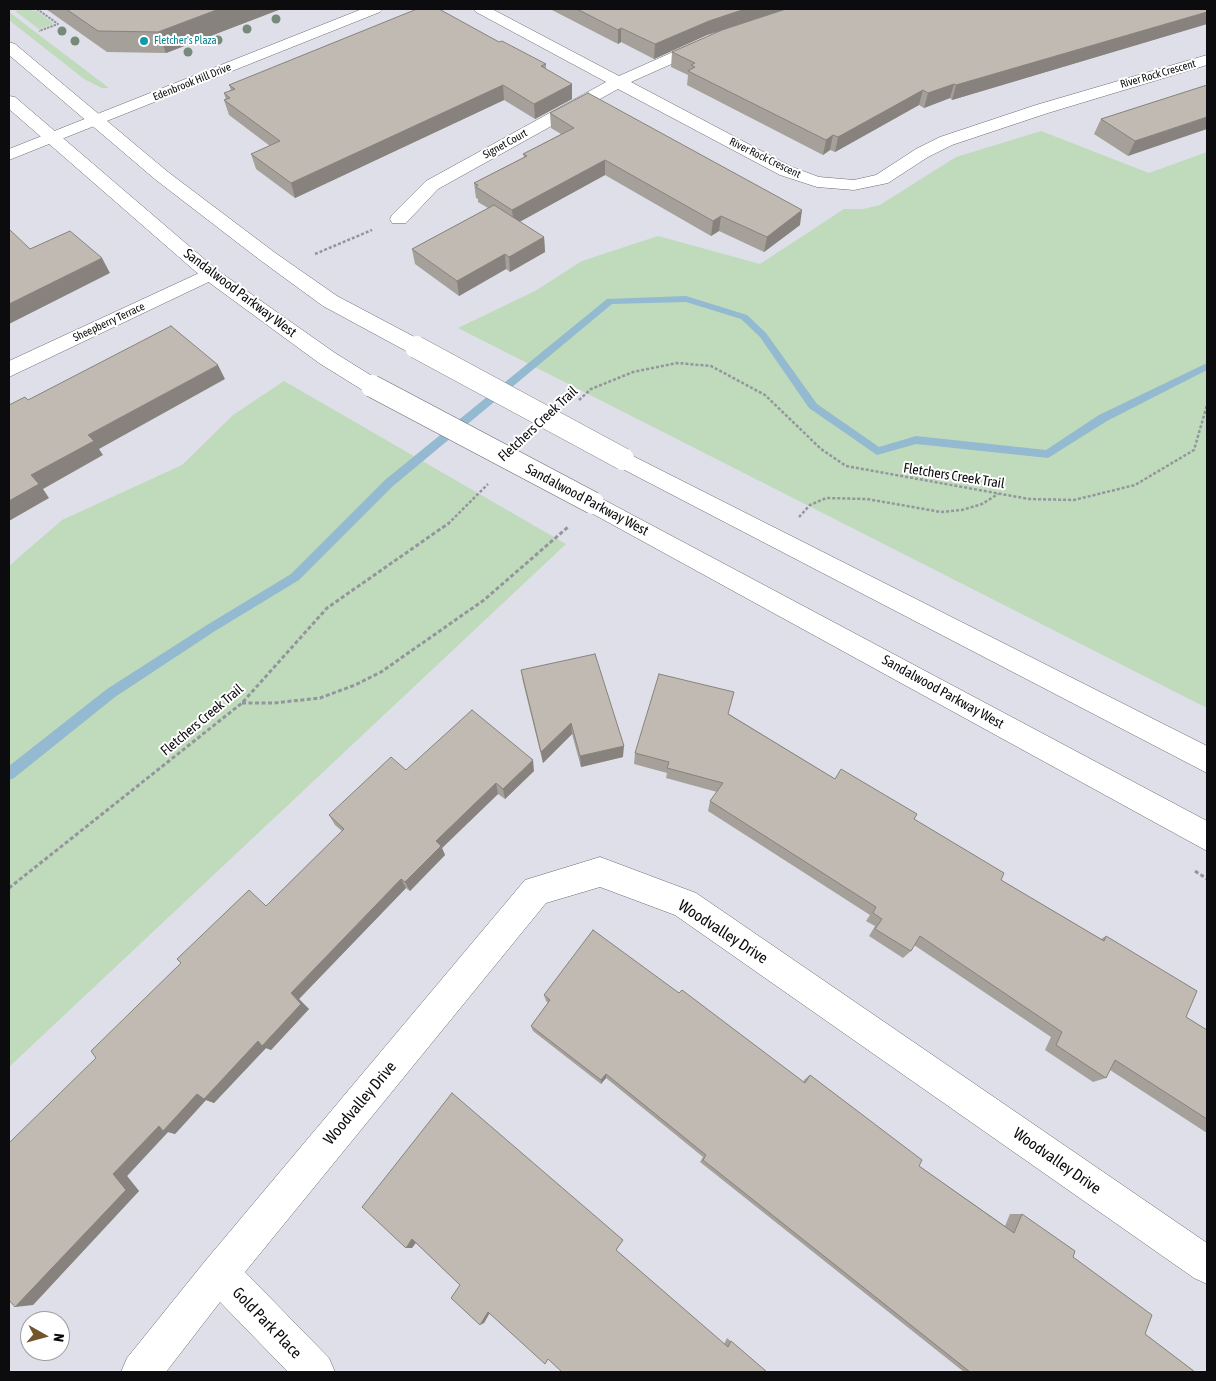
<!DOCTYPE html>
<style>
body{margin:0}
#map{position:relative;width:1216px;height:1381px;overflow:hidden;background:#dedfe9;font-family:"Asap Condensed",sans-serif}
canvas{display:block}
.frame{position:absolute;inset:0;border:10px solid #0c0c0f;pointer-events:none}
.north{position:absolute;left:20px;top:1311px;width:50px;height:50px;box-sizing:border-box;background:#fff;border:1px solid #9e9e9f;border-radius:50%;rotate:97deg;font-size:14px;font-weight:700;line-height:20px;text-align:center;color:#0c0c0f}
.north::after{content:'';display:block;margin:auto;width:18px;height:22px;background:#74542a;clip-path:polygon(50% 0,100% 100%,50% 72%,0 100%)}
</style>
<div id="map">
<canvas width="1216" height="1381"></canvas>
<div class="frame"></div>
<div class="north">N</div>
</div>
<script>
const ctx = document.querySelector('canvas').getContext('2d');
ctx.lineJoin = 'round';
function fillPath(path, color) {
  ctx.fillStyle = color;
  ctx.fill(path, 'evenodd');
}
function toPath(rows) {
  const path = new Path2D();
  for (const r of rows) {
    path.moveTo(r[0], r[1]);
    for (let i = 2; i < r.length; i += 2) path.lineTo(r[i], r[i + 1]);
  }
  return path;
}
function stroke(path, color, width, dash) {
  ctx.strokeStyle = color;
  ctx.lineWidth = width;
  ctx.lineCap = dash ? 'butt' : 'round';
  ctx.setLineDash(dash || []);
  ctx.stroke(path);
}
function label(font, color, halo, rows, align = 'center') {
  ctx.font = font + ' "Asap Condensed",sans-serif';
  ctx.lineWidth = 4;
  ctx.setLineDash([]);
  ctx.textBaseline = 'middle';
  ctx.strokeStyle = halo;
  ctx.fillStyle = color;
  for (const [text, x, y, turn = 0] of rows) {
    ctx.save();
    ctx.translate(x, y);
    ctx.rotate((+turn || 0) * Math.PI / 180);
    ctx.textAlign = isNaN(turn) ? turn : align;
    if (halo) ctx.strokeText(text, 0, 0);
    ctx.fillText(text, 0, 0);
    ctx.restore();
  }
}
fillPath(toPath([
 [22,9,37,11,54,24,39,29,15,11],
 [9,12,109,88,102,88,84,79,9,20],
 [1041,131,1149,173,1207,152,1207,708,458,328,535,291,582,261,658,236,760,264,844,209,863,209,880,205,956,157],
 [284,381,566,544,9,1067,9,566,62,520,182,465,233,415]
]), '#bfdbbc');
fillPath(toPath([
 [686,296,747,315,766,333,817,404,879,447,916,436,1046,450,1099,415,1207,363,1207,370,1107,421,1048,458,916,444,877,455,809,408,760,337,741,319,686,302,612,304,393,486,299,580,215,631,115,697,14,778,9,780,9,766,107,689,207,625,291,574,385,480,607,299,686,296]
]), '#93bad0');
const minor = toPath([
 [362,9,383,9,380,12,9,160,9,149,362,9],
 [474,9,492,9,619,76,700,40,712,40,714,43,712,46,631,82,792,167,819,177,854,180,876,175,916,149,940,137,1036,105,1207,55,1207,65,1048,113,952,145,928,157,888,183,854,190,817,187,780,175,618,89,438,189,406,223,392,223,390,219,392,215,426,181,606,82,476,12,474,9],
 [210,268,217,270,220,274,217,278,9,377,9,361,210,268],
 [600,857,696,893,1207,1243,1207,1284,1194,1278,675,915,600,887,546,903,245,1272,329,1358,335,1372,288,1372,220,1302,166,1372,121,1372,127,1358,206,1260,525,880,600,857]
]);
const major = toPath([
 [9,42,15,44,168,172,274,252,337,296,424,342,427,347,424,352,416,354,408,352,323,306,260,260,156,180,9,55,9,42],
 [9,96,15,97,217,270,335,353,380,381,383,386,380,391,372,394,364,391,319,363,203,278,9,109,9,96],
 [623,451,1207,746,1207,773,615,465,611,459,615,453,623,451],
 [593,494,1207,821,1207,851,584,509,581,503,584,497,593,494]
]);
stroke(minor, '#6a6b73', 1);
stroke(major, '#6a6b73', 1);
stroke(toPath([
 [37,9,58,24,39,31]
]), '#94959d', 2, [2.5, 1]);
stroke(toPath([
 [315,254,372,230],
 [579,400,591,389,633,372,677,363,711,366,765,395,821,449,846,466,1029,499,1074,500,1135,485,1194,450,1207,405],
 [799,517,810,505,826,498,867,499,941,512,962,510,982,504,998,494],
 [448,524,488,484]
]), '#94959d', 2.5, [3, 2]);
stroke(toPath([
 [242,703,274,703,320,698,355,685,381,672,484,600,568,527],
 [1195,871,1207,879],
 [9,888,242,703,327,608,449,523]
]), '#94959d', 3, [4, 2.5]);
fillPath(minor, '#fff');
fillPath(major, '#fff');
const majorBridge = toPath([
 [416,347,623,459],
 [372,386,593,503]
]);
stroke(majorBridge, '#6a6b73', 23, []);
stroke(majorBridge, '#fff', 22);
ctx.fillStyle = '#758a78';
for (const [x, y] of [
 [276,19],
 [247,29],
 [62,31],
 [218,40],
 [75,41],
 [188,52]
]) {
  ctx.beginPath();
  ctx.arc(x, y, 4.5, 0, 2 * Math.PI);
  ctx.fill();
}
fillPath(toPath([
 [46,9,281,9,166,53,107,52],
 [550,9,1207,9,1207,24,952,100,950,98,924,108,919,105,835,152,830,150,823,155,687,85,688,75,671,67,672,52,720,31,707,35,654,59,621,42,618,44],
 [499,42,546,64,546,69,572,84,572,99,535,119,504,100,295,198,256,169,251,154,270,146,229,115,224,100,226,100,224,93,231,90,229,85],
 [1207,85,1128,156,1094,134,1101,119],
 [550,113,800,225,764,252,719,231,711,236,605,175,519,222,544,237,545,252,510,272,506,269,459,296,415,264,412,249,488,208,478,202,478,199,476,198,474,183,524,157,523,154,561,134,551,128],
 [521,670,623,757,581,767,572,734,543,763,523,682],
 [729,714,835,779,914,819,1001,880,1101,939,1106,936,1186,1017,1207,1030,1207,1133,1110,1070,1106,1078,1093,1082,1045,1050,1051,1037,914,945,911,951,903,958,869,936,875,926,866,921,870,915,708,811,710,801,717,792,666,778,667,773,634,764,635,753],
 [406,770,534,771,505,799,498,794,442,848,445,855,410,891,406,888,299,999,309,1009,271,1050,266,1048,214,1103,206,1100,175,1134,168,1132,127,1176,139,1191,33,1305,266,906,342,831,335,825,329,815],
 [679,993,803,1082,805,1079,810,1075,919,1166,1005,1226,1010,1214,1022,1214,1073,1257,1145,1334,1195,1372,964,1372,700,1162,703,1157,606,1078,601,1084,533,1031,531,1026,548,1003,546,1001,544,995],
 [362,1207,616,1250,724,1344,727,1338,767,1372,548,1359,489,1313,484,1323,460,1285,416,1243,412,1248]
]), '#a6a09a');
fillPath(toPath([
 [219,9,281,9,166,53,158,32],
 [745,9,787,9,707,35,654,59,655,44,709,21],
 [1207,12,1207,24,952,100,956,85],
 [621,28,621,42,618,44,618,30],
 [572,84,572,99,535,119,534,104],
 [954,84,950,98,924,108,928,93],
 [503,85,504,100,295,198,291,183],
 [923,90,919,105,835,152,838,137],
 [1207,117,1207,129,1128,156,1135,141],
 [833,135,830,150,823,155,826,140],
 [605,160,605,175,514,225,512,210],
 [802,210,800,225,764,252,767,237],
 [721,216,719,231,711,236,713,221],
 [544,237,545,252,510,272,509,257],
 [505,254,506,269,459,296,457,281],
 [102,258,110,273,9,324,9,304],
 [218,365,225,379,99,449,103,455,43,489,49,498,9,521,9,501,31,475,88,435],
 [571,723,572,734,543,763,541,752],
 [624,746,623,757,581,767,580,756],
 [533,760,534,771,505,799,503,789],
 [496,783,498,794,442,848,445,855,410,891,405,882,436,841],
 [401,879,406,888,299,999,309,1009,271,1050,266,1048,214,1103,206,1100,175,1134,168,1132,127,1176,139,1191,33,1305,15,1307,113,1174,159,1126,291,993],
 [606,1074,606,1078,601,1084,601,1080],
 [412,1239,418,1239,412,1248,406,1248],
 [492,1309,484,1323,480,1325,488,1312]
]), '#87827d');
const building = toPath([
 [66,9,219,9,158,32,98,31,66,9],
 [417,9,439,9,499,42,502,41,546,64,541,66,572,84,534,104,503,85,291,183,251,154,280,141,224,100,230,98,224,93,235,89,229,85,417,9],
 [577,9,745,9,709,21,655,44,621,28,618,30,577,9],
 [786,9,1207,9,1207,12,956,85,954,84,928,93,923,90,838,137,833,135,826,140,688,71,695,67,691,65,695,63,672,52,722,30,786,9],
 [1207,85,1207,117,1135,141,1101,119,1207,85],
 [588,93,802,210,767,237,721,216,713,221,605,160,512,210,476,187,478,185,474,183,527,156,523,154,574,128,550,113,588,93],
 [494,205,544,237,509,257,505,254,457,281,412,249,494,205],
 [9,229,30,249,70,231,102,258,9,304,9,229],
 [171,326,218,365,88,435,94,441,31,475,39,484,9,501,9,405,25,397,28,400,171,326],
 [595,654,624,746,580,756,571,723,541,752,521,670,595,654],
 [659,674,734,692,728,714,835,779,841,769,917,814,914,819,1004,873,1001,880,1104,941,1106,936,1197,991,1186,1017,1207,1030,1207,1119,1115,1060,1106,1078,1056,1045,1062,1032,920,936,911,951,875,929,882,919,873,913,876,907,710,801,723,783,667,768,669,762,635,753,659,674],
 [472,710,533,760,503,789,496,783,436,841,441,846,405,882,401,879,291,993,301,1004,262,1046,258,1041,204,1099,197,1094,163,1131,159,1126,113,1174,126,1190,15,1307,9,1300,9,1143,96,1058,91,1051,181,963,177,959,249,890,266,906,344,829,329,815,391,757,406,770,472,710],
 [593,930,679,993,682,990,805,1083,810,1075,922,1160,919,1166,1014,1233,1022,1214,1075,1251,1073,1257,1152,1315,1145,1334,1195,1372,970,1372,703,1160,706,1155,606,1074,601,1080,531,1026,550,1000,544,995,593,930],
 [452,1093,623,1240,616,1250,728,1347,731,1341,767,1372,562,1372,548,1359,545,1364,488,1312,480,1325,451,1298,460,1285,412,1239,406,1248,362,1207,452,1093]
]);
fillPath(building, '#c1bab3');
stroke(building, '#87827d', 1);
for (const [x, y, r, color] of [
 [144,41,5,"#0f9aa8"]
]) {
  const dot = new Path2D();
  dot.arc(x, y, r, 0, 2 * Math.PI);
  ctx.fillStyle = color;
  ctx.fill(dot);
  stroke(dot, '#fff', 2);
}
label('11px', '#0d838f', '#fff', [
 ["Fletcher's Plaza",154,41]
], 'left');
label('11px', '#0c0c0f', '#fff', [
 ["River Rock Crescent",1158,74,-16],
 ["Edenbrook Hill Drive",192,82,-22],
 ["Signet Court",505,144,-29],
 ["River Rock Crescent",765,158,26],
 ["Sheepberry Terrace",109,322,-25]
]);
label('14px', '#0c0c0f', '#fff', [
 ["Sandalwood Parkway West",240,293,37],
 ["Fletchers Creek Trail",538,424,-43],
 ["Fletchers Creek Trail",954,476,9],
 ["Sandalwood Parkway West",587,500,28],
 ["Sandalwood Parkway West",943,692,29],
 ["Fletchers Creek Trail",202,720,-40]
]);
label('16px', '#0c0c0f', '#fff', [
 ["Woodvalley Drive",723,932,33],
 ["Woodvalley Drive",360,1103,-50],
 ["Woodvalley Drive",1057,1161,35],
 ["Gold Park Place",267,1323,46]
]);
</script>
